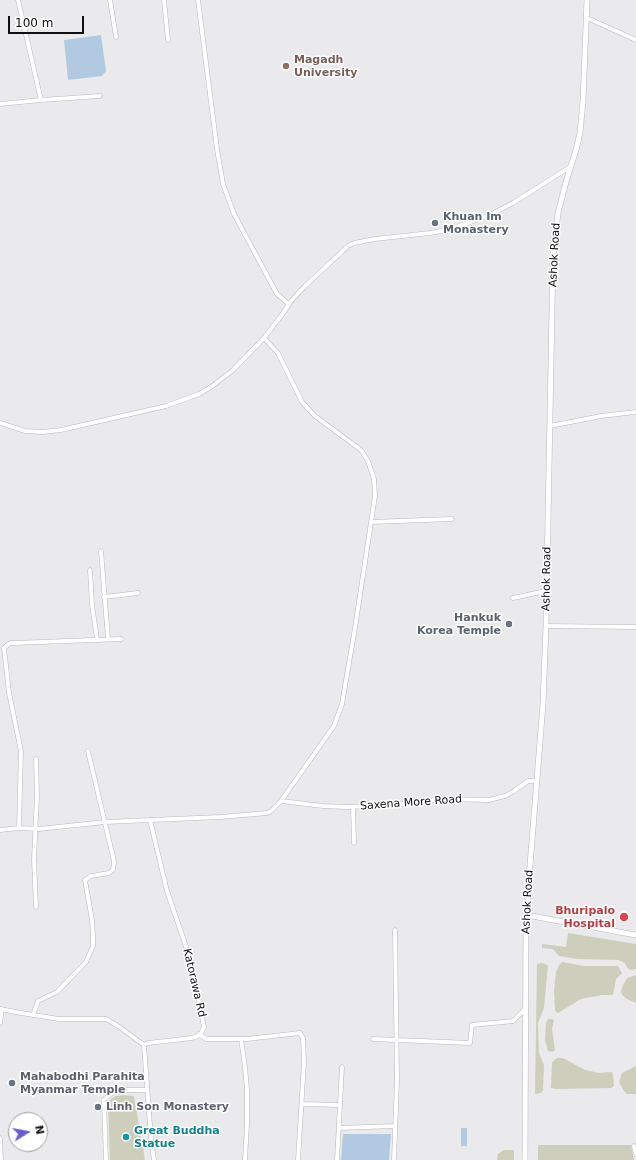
<!DOCTYPE html>
<style>
body{margin:0}
#map{position:relative;width:636px;height:1160px;overflow:hidden;background:#eaeaec;font-family:"DejaVu Sans",sans-serif}
canvas{display:block}
.north{position:absolute;left:8px;top:1112px;width:40px;height:40px;box-sizing:border-box;background:#fff;border:1px solid #9f9f9f;border-radius:50%;rotate:79deg;font-size:11px;font-weight:700;line-height:16px;text-align:center;color:#100f10}
.north::after{content:'';display:block;margin:auto;width:14px;height:18px;background:#695bd4;clip-path:polygon(50% 0,100% 100%,50% 72%,0 100%)}
.scale{position:absolute;left:8px;top:16px;width:76px;height:18px;box-sizing:border-box;border:2px solid #100f10;border-top:0;padding-left:5px;font-size:12px;line-height:14px;white-space:nowrap;color:#100f10;-webkit-text-stroke:3px #fff;paint-order:stroke}
</style>
<div id="map">
<canvas width="636" height="1160"></canvas>
<div class="north">N</div>
<div class="scale">100 m</div>
</div>
<script>
const ctx = document.querySelector('canvas').getContext('2d');
ctx.lineJoin = 'round';
function fillPath(path, color) {
  ctx.fillStyle = color;
  ctx.fill(path, 'evenodd');
}
function toPath(rows) {
  const path = new Path2D();
  for (const r of rows) {
    path.moveTo(r[0], r[1]);
    for (let i = 2; i < r.length; i += 2) path.lineTo(r[i], r[i + 1]);
  }
  return path;
}
function stroke(path, color, width, dash) {
  ctx.strokeStyle = color;
  ctx.lineWidth = width;
  ctx.lineCap = dash ? 'butt' : 'round';
  ctx.setLineDash(dash || []);
  ctx.stroke(path);
}
function label(font, color, halo, rows, align = 'center') {
  ctx.font = font + ' "DejaVu Sans",sans-serif';
  ctx.lineWidth = 3;
  ctx.setLineDash([]);
  ctx.textBaseline = 'middle';
  ctx.strokeStyle = halo;
  ctx.fillStyle = color;
  for (const [text, x, y, turn = 0] of rows) {
    ctx.save();
    ctx.translate(x, y);
    ctx.rotate((+turn || 0) * Math.PI / 180);
    ctx.textAlign = isNaN(turn) ? turn : align;
    if (halo) ctx.strokeText(text, 0, 0);
    ctx.fillText(text, 0, 0);
    ctx.restore();
  }
}
fillPath(toPath([
 [568,933,636,944,636,969,632,970,628,969,625,963,619,960,577,959,559,956,553,949,542,948,542,944,566,947],
 [562,962,584,966,618,966,622,973,616,979,613,995,602,995,581,999,558,1013,555,1011,554,990,556,972,559,965],
 [542,963,548,965,544,1008,538,1023,539,1053,544,1065,543,1090,541,1093,535,1094,537,964],
 [636,975,636,1003,627,999,622,995,621,991,623,985,627,978],
 [548,1019,552,1019,554,1020,552,1029,555,1050,552,1052,548,1051,545,1040,546,1023],
 [557,1058,563,1058,585,1070,599,1073,612,1072,613,1076,614,1086,611,1088,555,1089,551,1088,552,1062],
 [636,1066,636,1094,627,1094,623,1090,619,1082,622,1073],
 [123,1095,133,1096,134,1097,145,1160,110,1160,108,1103,111,1099,116,1096],
 [538,1145,631,1145,634,1160,538,1160],
 [504,1150,514,1150,514,1160,497,1160,498,1154]
]), '#cdcebb');
fillPath(toPath([
 [101,35,106,71,102,76,68,80,64,40],
 [461,1128,467,1128,467,1146,461,1146],
 [343,1134,391,1134,389,1160,341,1160]
]), '#b1cae1');
const minor = toPath([
 [110,0,116,37],
 [164,0,168,40],
 [198,0,217,149,223,184,234,214,277,294,289,304],
 [587,18,636,40],
 [41,100,100,96],
 [0,104,41,100,18,0],
 [0,423,25,431,43,432,61,430,166,406,199,394,211,387,232,371,264,338,281,316,292,300,303,288,348,246,354,243,375,239,430,233,447,230,462,225,490,215,513,203,570,167],
 [550,426,601,416,636,412],
 [371,522,452,519],
 [101,551,108,639],
 [90,570,92,605,97,639],
 [104,597,138,593],
 [513,598,546,591],
 [546,626,636,627],
 [281,801,323,806,347,807,393,805,444,799,489,800,505,796,514,791,528,781,536,781],
 [353,807,354,843],
 [19,828,21,751,9,693,4,648,10,643,14,643,121,639],
 [0,830,19,828,39,829,105,822,220,817,267,813,271,811,281,801,334,726,342,704,355,628,375,496,374,479,368,461,361,450,315,416,302,402,278,353,264,338],
 [36,907,34,859,37,796,36,759],
 [0,1009,21,1013,59,1019,106,1019,118,1026,144,1045,148,1043,192,1038,198,1036,201,1033,204,1027,192,964,167,891,150,820],
 [33,1015,38,1001,57,992,86,962,93,946,93,936,92,920,85,880,91,876,109,873,113,870,114,863,113,857,88,751],
 [0,1023,2,1009],
 [199,1034,206,1039,247,1039,300,1033,303,1038,304,1062,298,1160],
 [241,1039,245,1067,247,1090,247,1124,245,1160],
 [373,1039,470,1043,472,1025,513,1021,526,1008],
 [144,1045,151,1139,154,1160],
 [302,1104,340,1105],
 [339,1128,395,1126],
 [0,1138,1,1160],
 [634,1146,636,1154],
 [106,1160,104,1100,109,1095,117,1090,146,1090],
 [337,1160,342,1067],
 [394,1160,397,1080,395,930]
]);
const tertiary = toPath([
 [526,915,636,935],
 [525,1160,526,915,543,704,546,626,553,256,558,213,566,182,576,150,580,133,583,101,587,0]
]);
stroke(minor, '#b8b8ba', 5);
stroke(tertiary, '#b8b8ba', 6);
stroke(minor, '#fff', 4);
stroke(tertiary, '#fff', 5);
for (const [x, y, r, color] of [
 [286,66,4,"#8d6e63"],
 [435,223,4,"#6b7280"],
 [509,624,4,"#6b7280"],
 [624,917,5,"#e0444e"],
 [12,1083,4,"#6b7280"],
 [98,1107,4,"#6b7280"],
 [126,1137,4,"#0f9aa8"]
]) {
  const dot = new Path2D();
  dot.arc(x, y, r, 0, 2 * Math.PI);
  ctx.fillStyle = color;
  ctx.fill(dot);
  stroke(dot, '#fff', 1.5);
}
label('bold 11px', '#785e54', '#fff', [
 ["Magadh",294,60],
 ["University",294,73]
], 'left');
label('bold 11px', '#5b616d', '#fff', [
 ["Khuan Im",443,217],
 ["Monastery",443,230],
 ["Hankuk",501,618,"right"],
 ["Korea Temple",501,631,"right"],
 ["Mahabodhi Parahita",20,1077],
 ["Myanmar Temple",20,1090],
 ["Linh Son Monastery",106,1107]
], 'left');
label('11px', '#100f10', '#fff', [
 ["Ashok Road",555,255,-87],
 ["Ashok Road",547,579,-89],
 ["Saxena More Road",411,803,-4],
 ["Ashok Road",528,902,-87],
 ["Katorawa Rd",194,983,77]
]);
label('bold 11px', '#be3a42', '#fff', [
 ["Bhuripalo",615,911],
 ["Hospital",615,924]
], 'right');
label('bold 11px', '#0d838f', '#fff', [
 ["Great Buddha",134,1131],
 ["Statue",134,1144]
], 'left');
</script>
